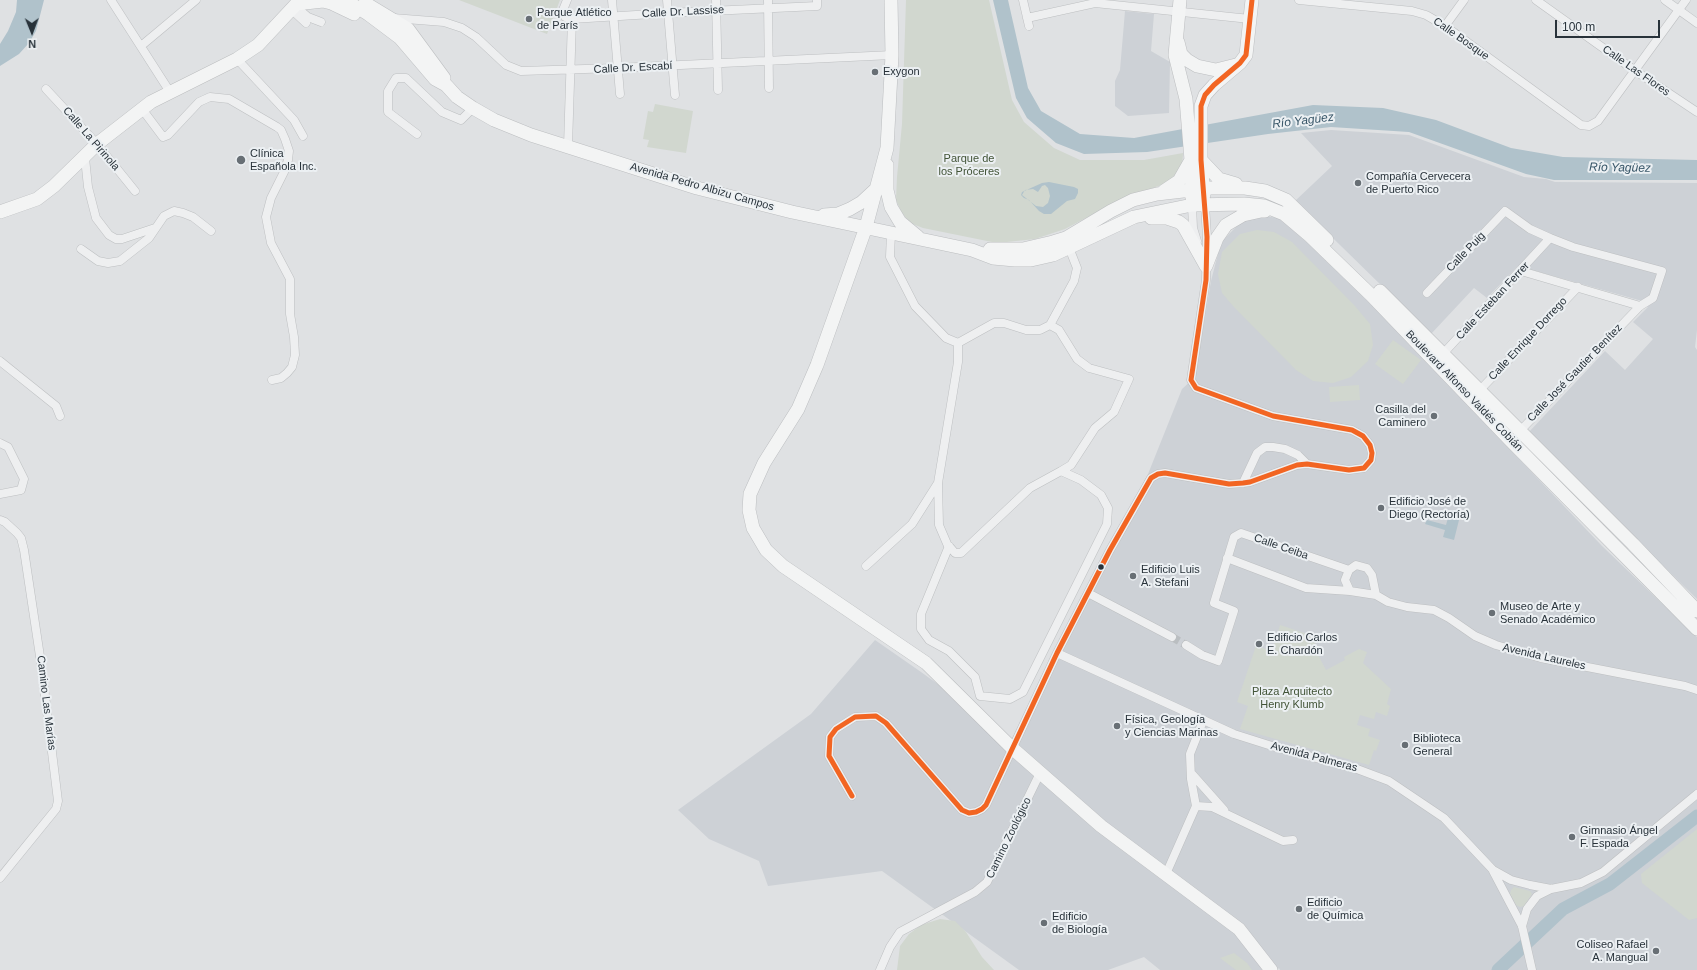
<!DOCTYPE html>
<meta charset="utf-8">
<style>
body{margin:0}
#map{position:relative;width:1697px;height:970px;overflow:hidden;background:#dfe1e3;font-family:Helvetica,sans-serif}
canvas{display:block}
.north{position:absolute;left:12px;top:12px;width:40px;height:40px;-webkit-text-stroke:3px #ecf0f3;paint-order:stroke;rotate:179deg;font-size:11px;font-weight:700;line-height:16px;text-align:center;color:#28323a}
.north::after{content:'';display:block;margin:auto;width:14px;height:18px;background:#28323a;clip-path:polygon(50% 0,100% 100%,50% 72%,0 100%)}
.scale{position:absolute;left:1555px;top:20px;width:105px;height:18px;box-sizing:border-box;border:2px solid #28323a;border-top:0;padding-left:5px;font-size:12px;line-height:14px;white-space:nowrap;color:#28323a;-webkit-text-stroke:3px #ecf0f3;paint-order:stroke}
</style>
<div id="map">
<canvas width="1697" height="970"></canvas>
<div class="north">N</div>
<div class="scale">100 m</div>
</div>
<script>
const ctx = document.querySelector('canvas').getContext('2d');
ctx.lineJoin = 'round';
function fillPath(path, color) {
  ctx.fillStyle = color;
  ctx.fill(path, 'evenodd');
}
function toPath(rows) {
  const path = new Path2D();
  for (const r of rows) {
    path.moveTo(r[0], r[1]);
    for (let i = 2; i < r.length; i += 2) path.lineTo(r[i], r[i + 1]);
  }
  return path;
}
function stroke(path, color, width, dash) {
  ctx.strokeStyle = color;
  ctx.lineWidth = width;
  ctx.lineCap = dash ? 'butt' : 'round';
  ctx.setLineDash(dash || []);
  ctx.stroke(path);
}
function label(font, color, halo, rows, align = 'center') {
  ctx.font = font + ' Helvetica,sans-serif';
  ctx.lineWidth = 4;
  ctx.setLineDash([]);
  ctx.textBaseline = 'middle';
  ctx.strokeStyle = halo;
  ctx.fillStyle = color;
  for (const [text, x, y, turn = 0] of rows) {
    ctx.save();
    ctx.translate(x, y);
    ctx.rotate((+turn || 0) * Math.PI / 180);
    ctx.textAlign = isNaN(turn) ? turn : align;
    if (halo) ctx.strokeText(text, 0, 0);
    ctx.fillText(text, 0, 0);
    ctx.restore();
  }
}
fillPath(toPath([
 [1125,11,1154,14,1151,51,1170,62,1169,113,1128,116,1115,106,1115,81,1120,70],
 [1331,130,1409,135,1524,177,1546,179,1555,182,1697,183,1697,330,1695,347,1697,350,1697,599,1528,433,1605,351,1625,370,1653,339,1633,322,1648,307,1642,301,1518,266,1487,298,1474,288,1431,334,1295,201,1332,166,1301,133],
 [1260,216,1281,218,1294,230,1384,317,1602,546,1697,637,1697,970,1280,970,1279,968,1277,970,1160,970,1144,957,1108,970,1019,970,882,871,768,886,759,861,709,839,678,810,811,714,875,640,921,672,939,685,1000,745,1012,739,1055,652,1148,474,1182,389,1195,377,1211,281,1221,242,1241,222]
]), '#cdd1d6');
fillPath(toPath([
 [459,0,560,0,547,34],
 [906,0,989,0,1012,100,1024,122,1054,148,1080,160,1144,160,1183,153,1182,170,1172,181,1118,201,1065,229,1035,239,997,243,923,228,910,223,902,213,896,200,897,177,902,124],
 [655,104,693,111,686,153,647,147,649,140,643,139,648,111,653,112],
 [1257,230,1274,232,1292,242,1355,306,1370,324,1373,345,1368,361,1351,377,1333,383,1313,381,1296,370,1233,306,1222,293,1218,274,1222,252,1240,234],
 [1393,340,1421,360,1403,384,1375,364],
 [1359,385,1360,400,1330,402,1329,387],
 [1280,625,1323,639,1315,643,1316,646,1314,647,1326,670,1345,660,1344,657,1359,649,1367,652,1363,663,1391,689,1387,704,1390,706,1387,716,1376,712,1374,719,1360,715,1357,725,1370,729,1368,736,1380,740,1376,751,1374,750,1369,765,1240,729,1248,706,1237,702,1256,646,1272,651],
 [1697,829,1697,918,1689,920,1642,883,1641,874],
 [1514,887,1530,891,1532,894,1524,906,1520,907,1516,905,1510,894,1511,890],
 [940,919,955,921,966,932,982,957,994,970,897,970,900,946,909,934,921,925],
 [1234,953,1247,963,1252,970,1236,970,1220,958]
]), '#d1d7cf');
fillPath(toPath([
 [17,0,44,0,36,31,29,43,19,54,0,66,0,44,8,31,16,12],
 [993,0,1008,0,1028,88,1041,111,1080,134,1134,138,1313,105,1383,108,1436,120,1511,148,1563,157,1697,160,1697,180,1554,180,1526,174,1409,132,1331,127,1268,134,1147,152,1084,154,1056,143,1027,118,1016,98],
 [1049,182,1074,187,1078,189,1078,193,1075,199,1067,201,1051,214,1044,214,1039,211,1029,200,1024,198,1021,195,1022,192,1042,183],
 [1045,185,1048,188,1050,196,1048,203,1043,207,1036,206,1022,195,1025,190,1033,189,1038,192,1042,186],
 [1448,518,1459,520,1454,540,1443,537,1445,530,1425,524,1427,520,1446,525]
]), '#b0c2cb');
stroke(toPath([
 [1498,970,1563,909,1610,884,1697,816]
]), '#b0c2cb', 13);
stroke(toPath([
 [1172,637,1186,645]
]), '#babec1', 8, [8, 4]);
const minor = toPath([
 [111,0,170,92],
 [567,0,563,10,565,17,572,19,668,13,817,6,817,0],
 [612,0,620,94],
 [667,0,675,95],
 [716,0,718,90],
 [768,0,769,88],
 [1023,0,1029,26],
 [1299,0,1412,11,1426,15,1445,26,1581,125,1589,126,1598,121,1686,0],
 [1536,0,1634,70,1697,112],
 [1665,0,1697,23],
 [295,6,308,17,321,22],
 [293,11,306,23],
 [393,18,444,22,462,28,476,37,506,65,521,71,617,68,892,55],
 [1027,18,1095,3,1250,19],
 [1445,26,1464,0],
 [141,46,196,0],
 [237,59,294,120,303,136],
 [46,89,97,144,135,191],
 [142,109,163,137,168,135,199,102,210,97,229,99,277,127,281,130,285,139,289,151,288,160,284,172,271,198,266,217,271,243,290,279,290,314,294,337,295,355,292,367,287,373,281,378,272,380],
 [417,134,388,112,388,91,396,78,406,78,442,112,461,120,473,108],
 [568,146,572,19],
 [85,158,88,187,96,218,109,235,116,239,122,239,155,228],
 [1192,205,1193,228,1197,241],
 [891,233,890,257,915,306,946,338,958,343],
 [81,249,98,261,108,263,120,261,149,238,164,216,174,211,183,213,193,217,211,231],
 [1521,271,1640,306],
 [1427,293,1505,211,1530,229,1550,238,1573,247,1662,271,1653,298,1640,306,1518,433],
 [1050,325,1059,330,1077,359,1089,368,1129,379,1114,412,1095,428,1071,465,1061,471],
 [1440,357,1550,238],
 [0,361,56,406,60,416],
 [1479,391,1578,287],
 [0,443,8,447,24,479,21,490,0,494],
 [938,483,939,525,948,546,949,546,955,553,961,553,1030,488,1061,471,1081,480,1101,495,1108,508,1107,524,1023,692,1010,699,980,696,975,677,949,651,929,640,921,629,921,614,949,546],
 [1243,483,1257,453,1265,447,1273,447,1285,449,1298,455,1307,464],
 [0,520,5,522,17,533,21,538,24,550,41,663,58,801,56,809,0,878],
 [1227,558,1306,588,1350,591],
 [866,566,912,524,938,483,958,362,958,343,994,323,1004,323,1026,330,1040,330,1050,325,1074,281,1077,268,1068,245],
 [1088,593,1172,637],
 [1376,595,1372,575,1367,568,1356,565,1349,570,1345,580,1350,591,1376,595,1388,602,1407,607,1434,610,1449,618,1475,636,1496,645,1541,658,1685,686,1697,690],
 [1186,645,1202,655,1218,661,1234,611,1214,603,1234,537,1241,533,1349,570],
 [1057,653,1234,734,1275,747,1357,769,1389,781,1444,818,1493,870,1511,880,1530,885,1551,889,1581,883,1603,872,1697,794],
 [1192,774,1224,810],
 [852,796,829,756,830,737,836,729,855,717,876,716,886,723,962,810,969,813,976,812,982,809,986,805,1057,653,1110,550,1151,478,1158,474,1165,473,1229,484,1243,483,1250,482,1297,465,1307,464,1349,470,1364,468,1371,460,1372,453,1370,445,1363,436,1352,430,1273,416,1196,388,1191,380,1206,280,1207,237,1205,205],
 [1196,806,1212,807,1283,841,1293,840],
 [1493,871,1522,926,1532,970],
 [1166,874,1196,806,1191,779,1190,754,1203,721],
 [1522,926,1527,909,1537,896,1551,889],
 [880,970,890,947,900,932,975,892,987,882,1040,773]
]);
const primary = toPath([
 [345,0,368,14,400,38,435,79,446,85,457,97,473,108,494,120,531,135,697,188,792,212,972,250,993,258,1015,260,1031,260,1053,255,1134,217,1192,205,1244,204,1264,206,1284,214,1310,236,1371,295,1511,441,1697,629],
 [891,0,892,55,887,148,866,227,817,365,798,409,764,463,750,494,749,510,753,528,766,550,783,566,926,663,1012,748,1101,826,1239,929,1271,970],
 [1180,0,1175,55,1186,99,1191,160,1192,198],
 [365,3,408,29,444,78],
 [296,4,323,1,331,3,354,14],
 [1178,42,1181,54,1187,60,1197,66,1216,70,1236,65],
 [1201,160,1219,179,1236,184],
 [887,165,887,190,891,207,900,222,918,237],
 [1164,191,1179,181,1191,160],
 [1204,195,1201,160,1201,106,1205,95,1214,85,1240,63,1246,55,1252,0],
 [0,212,37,199,54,186,97,144,151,102,237,59,258,45,300,0],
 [824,215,838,214,850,209,862,202,876,189],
 [1151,218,1167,218,1179,222,1183,225,1206,266],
 [990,249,1023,249,1053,242,1066,238,1111,211,1133,200,1157,194,1209,188,1245,188,1265,191,1286,200,1327,240],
 [1206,266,1217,238,1226,225,1243,215,1261,211,1265,211],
 [1380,291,1633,544,1697,611]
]);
stroke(minor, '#bdbfc1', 9);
stroke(primary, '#bcbec0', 14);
stroke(minor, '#eeeff0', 8);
stroke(primary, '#f3f4f4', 13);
stroke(toPath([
 [852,796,829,756,830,737,836,729,855,717,876,716,886,723,962,810,969,813,976,812,982,809,986,805,1057,653,1110,550,1151,478,1158,474,1165,473,1229,484,1243,483,1250,482,1297,465,1307,464,1349,470,1364,468,1371,460,1372,453,1370,445,1363,436,1352,430,1273,416,1196,388,1191,380,1206,280,1207,237,1201,160,1201,106,1205,95,1214,85,1240,63,1246,55,1252,0]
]), '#f26522', 5);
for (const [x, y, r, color] of [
 [529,19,4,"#686f75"],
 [875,72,4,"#686f75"],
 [241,160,5,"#686f75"],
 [1358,183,4,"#686f75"],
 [1434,416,4,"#686f75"],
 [1381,508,4,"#686f75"],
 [1101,567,3.5,"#28323a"],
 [1133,576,4,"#686f75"],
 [1492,613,4,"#686f75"],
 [1259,644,4,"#686f75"],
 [1117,726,4,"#686f75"],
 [1405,745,4,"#686f75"],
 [1572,837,4,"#686f75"],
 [1299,909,4,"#686f75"],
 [1044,923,4,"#686f75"],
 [1656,951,4,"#686f75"]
]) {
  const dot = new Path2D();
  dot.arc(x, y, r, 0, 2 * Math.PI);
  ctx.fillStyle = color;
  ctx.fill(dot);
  stroke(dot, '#ecf0f3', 1.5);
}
label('11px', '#28323a', '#ecf0f3', [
 ["Calle Dr. Lassise",683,12,-3],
 ["Calle Bosque",1461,39,35],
 ["Calle Dr. Escabí",633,68,-3],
 ["Calle Las Flores",1636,71,35],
 ["Calle La Pirinola",91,139,49],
 ["Avenida Pedro Albizu Campos",702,187,16],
 ["Calle Puig",1466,252,-46],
 ["Calle Esteban Ferrer",1493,301,-47],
 ["Calle Enrique Dorrego",1528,339,-47],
 ["Calle José Gautier Benítez",1575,373,-46],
 ["Boulevard Alfonso Valdés Cobián",1464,391,46],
 ["Calle Ceiba",1281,547,19],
 ["Avenida Laureles",1544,657,13],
 ["Camino Las Marías",46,703,83],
 ["Avenida Palmeras",1314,757,15],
 ["Camino Zoológico",1009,838,-64]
]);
label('11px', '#28323a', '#ecf0f3', [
 ["Parque Atlético",537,13],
 ["de París",537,26],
 ["Exygon",883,72],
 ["Clínica",250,154],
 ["Española Inc.",250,167],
 ["Compañía Cervecera",1366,177],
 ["de Puerto Rico",1366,190],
 ["Casilla del",1426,410,"right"],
 ["Caminero",1426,423,"right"],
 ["Edificio José de",1389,502],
 ["Diego (Rectoría)",1389,515],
 ["Edificio Luis",1141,570],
 ["A. Stefani",1141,583],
 ["Museo de Arte y",1500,607],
 ["Senado Académico",1500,620],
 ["Edificio Carlos",1267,638],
 ["E. Chardón",1267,651],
 ["Física, Geología",1125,720],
 ["y Ciencias Marinas",1125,733],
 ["Biblioteca",1413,739],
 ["General",1413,752],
 ["Gimnasio Ángel",1580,831],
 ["F. Espada",1580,844],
 ["Edificio",1307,903],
 ["de Química",1307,916],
 ["Edificio",1052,917],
 ["de Biología",1052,930],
 ["Coliseo Rafael",1648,945,"right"],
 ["A. Mangual",1648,958,"right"]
], 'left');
label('11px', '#425437', '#ecf0f3', [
 ["Parque de",969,159],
 ["los Próceres",969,172],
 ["Plaza Arquitecto",1292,692],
 ["Henry Klumb",1292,705]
]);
label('italic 12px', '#385668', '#ecf0f3', [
 ["Río Yagüez",1303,121,-7],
 ["Río Yagüez",1620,168,1]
]);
</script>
